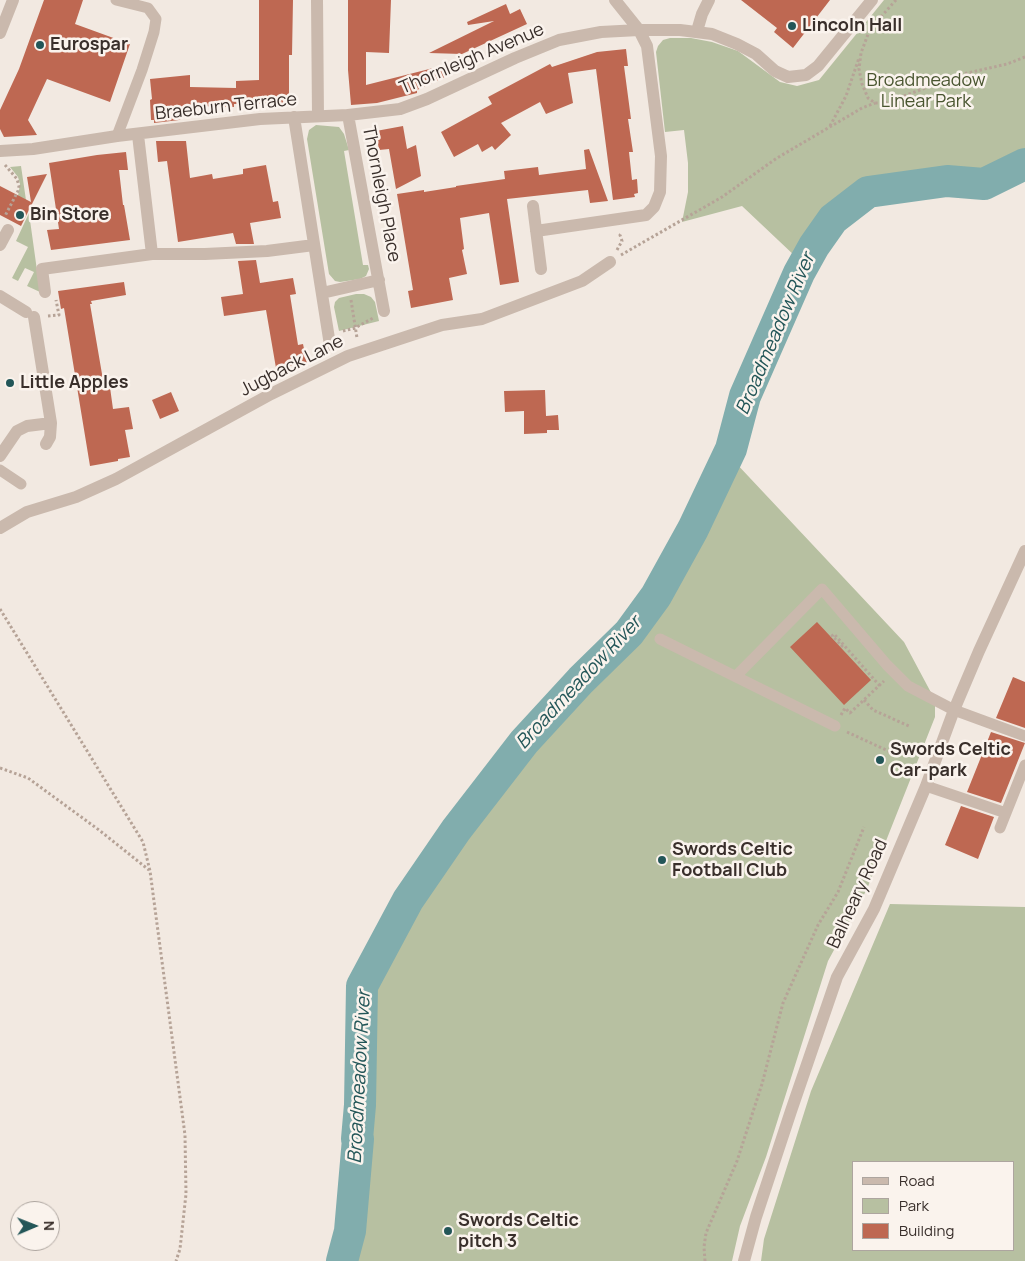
<!DOCTYPE html>
<style>
body{margin:0}
#map{position:relative;width:1025px;height:1261px;overflow:hidden;background:#f2e9e1;font-family:Manrope,sans-serif}
canvas{display:block}
.legend{position:absolute;left:852px;top:1161px;width:162px;height:90px;box-sizing:border-box;background:#faf3ed;border:1px solid #ada59f;margin:0;padding:6px 9px;list-style:none;font-size:15px;color:#392f2b}
.legend li{display:flex;align-items:center;gap:10px;height:25px}
.legend b{width:25px;border:1px solid #ada59f}
.north{position:absolute;left:10px;top:1201px;width:50px;height:50px;box-sizing:border-box;background:#faf3ed;border:1px solid #ada59f;border-radius:50%;rotate:89deg;font-size:14px;font-weight:700;line-height:20px;text-align:center;color:#392f2b}
.north::after{content:'';display:block;margin:auto;width:18px;height:22px;background:#235658;clip-path:polygon(50% 0,100% 100%,50% 72%,0 100%)}
</style>
<div id="map">
<canvas width="1025" height="1261"></canvas>
<ul class="legend">
<li><b style="height:6px;background:#cab9ad"></b>Road</li>
<li><b style="height:14px;background:#b7c0a1"></b>Park</li>
<li><b style="height:14px;background:#be6852"></b>Building</li>
</ul>
<div class="north">N</div>
</div>
<script>
const ctx = document.querySelector('canvas').getContext('2d');
ctx.lineJoin = 'round';
function fillPath(path, color) {
  ctx.fillStyle = color;
  ctx.fill(path, 'evenodd');
}
function toPath(rows) {
  const path = new Path2D();
  for (const r of rows) {
    path.moveTo(r[0], r[1]);
    for (let i = 2; i < r.length; i += 2) path.lineTo(r[i], r[i + 1]);
  }
  return path;
}
function stroke(path, color, width, dash) {
  ctx.strokeStyle = color;
  ctx.lineWidth = width;
  ctx.lineCap = dash ? 'butt' : 'round';
  ctx.setLineDash(dash || []);
  ctx.stroke(path);
}
function label(font, color, halo, rows, align = 'center') {
  ctx.font = font + ' Manrope,sans-serif';
  ctx.lineWidth = 5;
  ctx.setLineDash([]);
  ctx.textBaseline = 'middle';
  ctx.strokeStyle = halo;
  ctx.fillStyle = color;
  for (const [text, x, y, turn = 0] of rows) {
    ctx.save();
    ctx.translate(x, y);
    ctx.rotate((+turn || 0) * Math.PI / 180);
    ctx.textAlign = isNaN(turn) ? turn : align;
    if (halo) ctx.strokeText(text, 0, 0);
    ctx.fillText(text, 0, 0);
    ctx.restore();
  }
}
fillPath(toPath([
 [884,0,1025,0,1025,164,984,184,947,181,868,192,805,244,796,257,742,206,682,222,688,192,688,163,684,130,665,132,656,52,658,46,663,40,670,38,691,38,712,42,738,51,780,82,797,86,819,80],
 [316,125,339,127,344,134,349,150,344,151,363,265,368,265,369,269,366,276,360,279,340,282,335,281,329,274,307,139,309,130],
 [21,166,27,207,18,196,20,184,18,177,10,167],
 [29,213,40,292,27,286,34,272,25,268,18,281,12,278,28,247,16,241],
 [356,294,364,294,371,297,375,302,379,321,339,331,334,307,335,302,339,298],
 [734,461,904,642,935,700,935,717,867,889,828,961,766,1157,740,1226,732,1261,342,1261,350,1231,367,1010,375,976,412,902,562,717,653,621,680,576],
 [890,904,1025,907,1025,1261,761,1261,764,1239,811,1091],
 [854,1162,1014,1162,1014,1250,854,1250]
]), '#b7c0a1');
stroke(toPath([
 [342,1261,350,1231,358,1139,357,1139,360,1105,362,986,408,900,456,830,524,742,581,680,629,633,656,596,693,529,731,449,745,396,799,273,814,246,833,219,868,192,947,181,984,184,1025,164]
]), '#81adad', 32);
fillPath(toPath([
 [44,0,83,0,75,24,130,44,110,102,47,79,28,120,37,135,4,137,0,129,0,110,19,69],
 [259,0,293,0,292,55,289,55,289,104,234,104,234,107,193,106,189,115,179,120,154,123,154,120,151,120,150,100,152,99,150,79,190,75,190,87,236,88,236,81,259,80],
 [348,0,391,0,389,53,366,52,366,85,461,61,464,68,417,90,417,93,377,103,351,105,348,70],
 [741,0,830,0,793,48,774,32,777,28],
 [506,4,510,14,520,9,527,24,462,54,429,53,494,21,468,25,467,22],
 [626,49,628,66,624,66,631,119,628,119,633,152,629,152,632,180,637,179,638,193,634,194,635,197,613,200,596,69,568,73,573,103,546,114,540,102,501,123,511,135,495,150,492,146,482,152,478,144,454,157,441,132,492,104,488,97,550,64,552,67,597,52],
 [403,126,407,149,416,145,421,176,396,189,389,149,379,150,376,131],
 [156,141,186,141,190,178,212,174,213,179,243,174,243,169,266,165,273,202,278,201,281,218,250,223,254,244,236,244,233,233,178,242,167,161,158,162],
 [589,149,608,201,590,203,588,190,507,199,519,282,500,285,489,213,460,218,464,249,462,250,467,274,449,278,453,300,411,308,408,291,413,290,397,194,424,190,424,192,456,187,456,186,505,179,504,171,538,167,539,175,586,169,584,150],
 [126,152,128,170,119,170,123,205,124,205,130,240,51,250,47,230,59,229,49,163,97,155],
 [47,174,21,226,0,215,0,186,31,202,27,177],
 [256,260,260,283,293,278,296,294,290,295,298,345,303,344,307,363,276,368,266,310,224,316,221,297,243,294,238,261],
 [124,282,126,295,91,301,92,304,90,304,102,374,108,373,113,409,129,407,133,429,125,430,130,457,118,459,118,461,90,466,64,308,61,309,58,291],
 [545,390,546,416,558,415,559,430,547,430,547,433,524,434,524,411,505,412,504,391],
 [171,392,179,411,160,419,152,400],
 [817,622,871,680,844,705,790,647],
 [1013,677,1025,682,1025,728,996,718],
 [991,732,1025,743,1001,803,967,792],
 [961,806,994,817,978,859,945,845]
]), '#be6852');
stroke(toPath([
 [896,0,870,29,861,53,859,69,862,84,868,98,875,103,885,103,963,74,1007,64,1025,57],
 [830,126,846,96,859,58],
 [5,165,17,179,19,186,18,191,5,216],
 [617,250,622,241,620,235,621,234],
 [621,255,722,197,777,158,862,108,875,103],
 [351,300,357,338],
 [48,316,59,315,56,300],
 [343,331,355,328,373,318],
 [0,609,143,842,150,871,185,1135,186,1194,180,1249,176,1261],
 [841,647,842,646,832,636,834,634,880,686],
 [864,700,873,710,909,726],
 [841,715,845,708,850,713,884,681],
 [847,732,897,755],
 [0,768,28,778,99,830,149,870],
 [705,1261,704,1247,706,1233,737,1161,762,1084,783,1003,818,925,838,892,864,827]
]), '#b6a397', 3, [2.5, 2.5]);
stroke(toPath([
 [116,0,148,8,156,19,154,32,142,70,117,136],
 [0,470,21,484],
 [660,639,835,726],
 [736,676,822,589,887,665,908,686,954,710,1025,736],
 [926,786,1006,813],
 [1000,828,1025,765]
]), '#cab9ad', 11);
stroke(toPath([
 [317,0,318,116],
 [697,31,702,14,709,0],
 [0,33,13,0],
 [348,115,384,311],
 [294,117,330,345],
 [0,151,33,149,117,136,260,119,348,115,400,109,427,99,515,58,559,40,601,32,639,30,680,30,712,34,737,44,756,54,775,71,788,77,806,75,818,66,872,0],
 [533,206,541,269],
 [536,231,646,215,654,207,660,192,661,156,647,46,639,30,615,0],
 [0,245,8,230],
 [152,254,205,254,267,251,314,245],
 [45,292,42,269,152,254,138,135],
 [322,293,379,280],
 [0,296,26,312],
 [34,317,51,423,50,437,46,444],
 [0,456,17,431,27,426,51,423],
 [0,528,27,512,76,497,116,479,271,394,348,356,442,325,482,319,582,281,610,262],
 [744,1261,756,1217,791,1111,837,977,874,909,926,786,954,710,979,651,1025,551]
]), '#cab9ad', 12);
for (const [x, y, r, color] of [
 [792,26,5,"#235658"],
 [40,45,5,"#235658"],
 [20,215,5,"#235658"],
 [10,383,5,"#235658"],
 [880,760,5,"#235658"],
 [662,860,5,"#235658"],
 [448,1231,5,"#235658"]
]) {
  const dot = new Path2D();
  dot.arc(x, y, r, 0, 2 * Math.PI);
  ctx.fillStyle = color;
  ctx.fill(dot);
  stroke(dot, '#faf3ed', 2);
}
label('bold 18px', '#392f2b', '#faf3ed', [
 ["Lincoln Hall",802,26],
 ["Eurospar",50,45],
 ["Bin Store",30,215],
 ["Little Apples",20,383],
 ["Swords Celtic",890,750],
 ["Car-park",890,771],
 ["Swords Celtic",672,850],
 ["Football Club",672,871],
 ["Swords Celtic",458,1221],
 ["pitch 3",458,1242]
], 'left');
label('18px', '#392f2b', '#faf3ed', [
 ["Thornleigh Avenue",472,59,-23],
 ["Braeburn Terrace",226,107,-6],
 ["Thornleigh Place",381,194,79],
 ["Jugback Lane",292,366,-27],
 ["Balheary Road",858,894,-65]
]);
label('18px', '#495530', '#faf3ed', [
 ["Broadmeadow",926,81],
 ["Linear Park",926,102]
]);
label('italic 19px', '#235658', '#faf3ed', [
 ["Broadmeadow River",776,334,-67],
 ["Broadmeadow River",579,683,-47],
 ["Broadmeadow River",360,1077,-87]
]);
</script>
